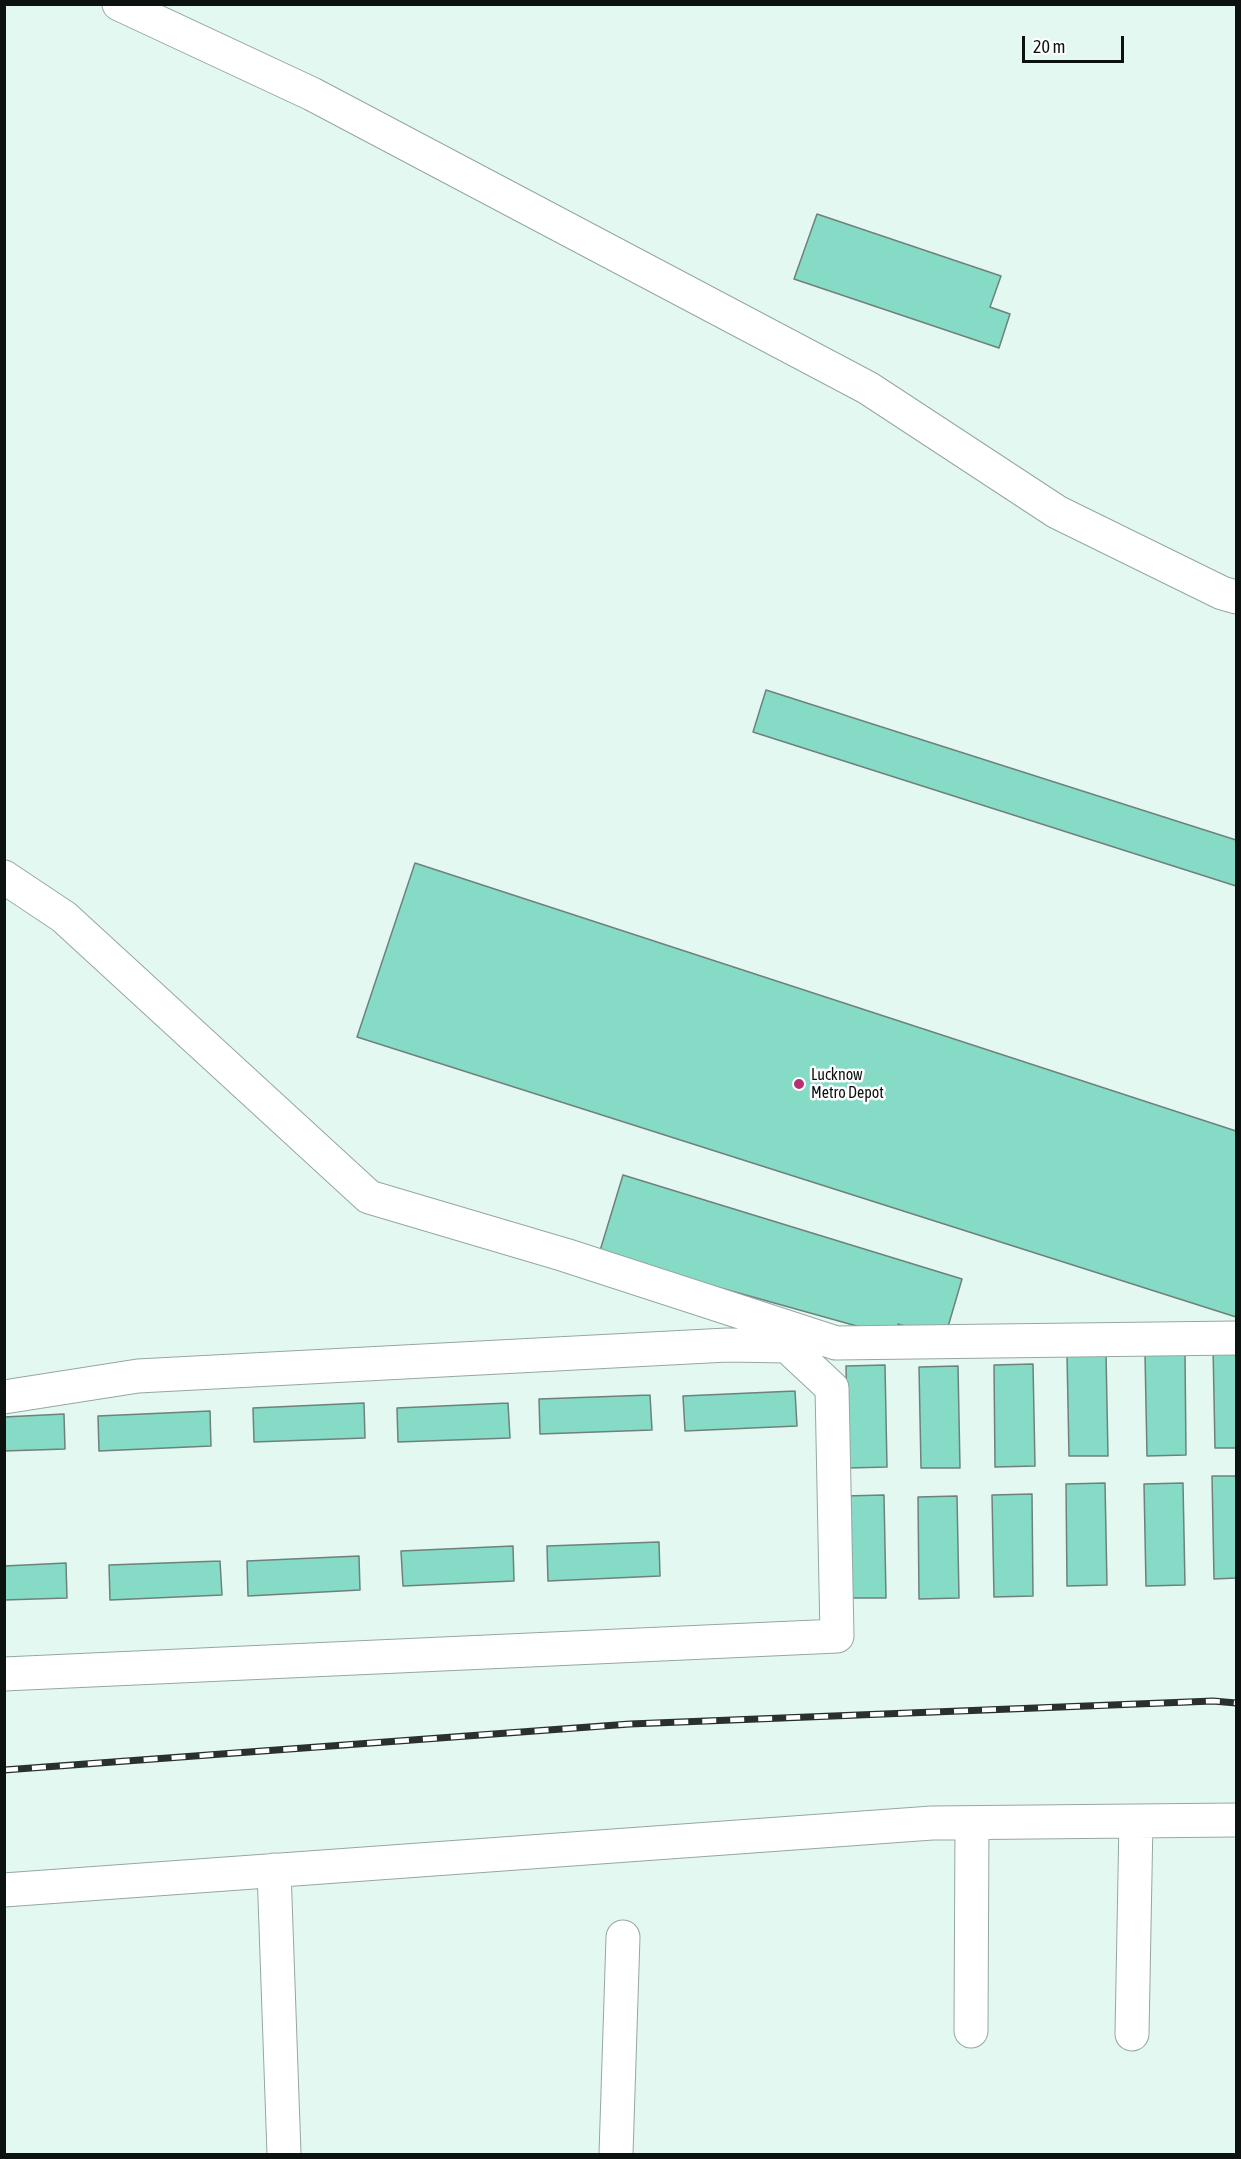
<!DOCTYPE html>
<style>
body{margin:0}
#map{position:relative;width:1241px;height:2159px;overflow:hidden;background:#e4f8f2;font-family:"Asap Condensed",sans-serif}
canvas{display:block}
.frame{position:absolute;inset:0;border:6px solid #0b1210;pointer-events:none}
.scale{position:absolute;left:1022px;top:36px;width:102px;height:27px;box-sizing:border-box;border:3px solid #0b1210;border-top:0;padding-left:8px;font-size:18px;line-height:21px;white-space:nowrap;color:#0b1210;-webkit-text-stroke:4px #fff;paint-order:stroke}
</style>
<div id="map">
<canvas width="1241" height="2159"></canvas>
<div class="frame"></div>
<div class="scale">20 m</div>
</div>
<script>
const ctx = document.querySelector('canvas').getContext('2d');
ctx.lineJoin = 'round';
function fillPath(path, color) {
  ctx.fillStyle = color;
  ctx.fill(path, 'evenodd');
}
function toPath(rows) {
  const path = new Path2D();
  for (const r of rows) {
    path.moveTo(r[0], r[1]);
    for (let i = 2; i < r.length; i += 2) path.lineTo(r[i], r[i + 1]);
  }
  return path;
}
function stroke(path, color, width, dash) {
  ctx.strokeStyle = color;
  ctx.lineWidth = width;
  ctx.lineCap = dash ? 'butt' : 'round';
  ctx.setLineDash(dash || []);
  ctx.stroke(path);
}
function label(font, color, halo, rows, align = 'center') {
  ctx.font = font + ' "Asap Condensed",sans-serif';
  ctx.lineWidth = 5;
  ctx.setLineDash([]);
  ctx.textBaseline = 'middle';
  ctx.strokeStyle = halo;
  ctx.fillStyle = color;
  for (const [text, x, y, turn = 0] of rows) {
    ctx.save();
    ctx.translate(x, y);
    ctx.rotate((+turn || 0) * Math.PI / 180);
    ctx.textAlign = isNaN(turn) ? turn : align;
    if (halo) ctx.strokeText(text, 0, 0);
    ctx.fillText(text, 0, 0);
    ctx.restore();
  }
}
const building = toPath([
 [817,214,1001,276,990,307,1010,314,999,348,794,279,817,214],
 [766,690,1236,840,1236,886,753,732,766,690],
 [415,863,1236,1131,1236,1317,357,1037,415,863],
 [623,1175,962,1279,945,1337,898,1324,896,1337,599,1254,623,1175],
 [1213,1346,1236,1346,1236,1448,1215,1448,1213,1346],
 [1106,1353,1108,1456,1069,1456,1067,1354,1106,1353],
 [1185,1353,1186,1455,1147,1456,1145,1354,1185,1353],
 [1033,1364,1035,1466,995,1467,994,1365,1033,1364],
 [885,1365,887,1467,848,1468,846,1366,885,1365],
 [958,1366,960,1468,921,1468,919,1367,958,1366],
 [795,1391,797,1426,685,1431,683,1396,795,1391],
 [650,1395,652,1430,540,1434,539,1399,650,1395],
 [364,1403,365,1438,254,1442,253,1408,364,1403],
 [508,1403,510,1438,398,1442,397,1408,508,1403],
 [210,1411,211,1446,99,1451,98,1416,210,1411],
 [64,1414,65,1449,4,1451,4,1417,64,1414],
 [1212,1476,1236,1476,1236,1578,1214,1579,1212,1476],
 [1105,1483,1107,1585,1067,1586,1066,1484,1105,1483],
 [1183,1483,1185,1585,1146,1586,1144,1484,1183,1483],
 [1032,1494,1033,1596,994,1597,992,1495,1032,1494],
 [884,1495,886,1598,847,1598,845,1496,884,1495],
 [957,1496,959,1598,919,1599,918,1497,957,1496],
 [659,1542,660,1576,548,1581,547,1546,659,1542],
 [513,1546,514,1581,403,1586,401,1551,513,1546],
 [359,1556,360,1590,248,1596,247,1561,359,1556],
 [220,1561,222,1595,110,1600,109,1565,220,1561],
 [66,1563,67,1598,4,1600,4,1566,66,1563]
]);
fillPath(building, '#85dbc5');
stroke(building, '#6f817b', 1.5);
const minor = toPath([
 [119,4,312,94,868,388,1057,512,1222,593,1236,597],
 [4,877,64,917,369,1197,565,1255,836,1343,1236,1338],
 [4,1397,138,1376,727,1345,787,1346,832,1388,837,1636,4,1674],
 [274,1870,284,2154],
 [4,1890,932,1823,1236,1820],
 [971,2031,972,1823],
 [1132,2034,1136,1821],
 [616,2154,623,1937]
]);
stroke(minor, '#95a7a2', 35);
stroke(minor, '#fff', 33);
const rail = toPath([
 [4,1770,630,1724,1213,1701,1236,1703]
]);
stroke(rail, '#29312f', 7);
stroke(rail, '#fff', 4.5, [14]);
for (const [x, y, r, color] of [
 [799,1084,6,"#b73071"]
]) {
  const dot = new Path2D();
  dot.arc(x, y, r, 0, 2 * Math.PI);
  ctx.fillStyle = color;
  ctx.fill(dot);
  stroke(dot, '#fff', 2);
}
label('16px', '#0b1210', '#fff', [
 ["Lucknow",811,1075],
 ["Metro Depot",811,1093]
], 'left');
</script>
